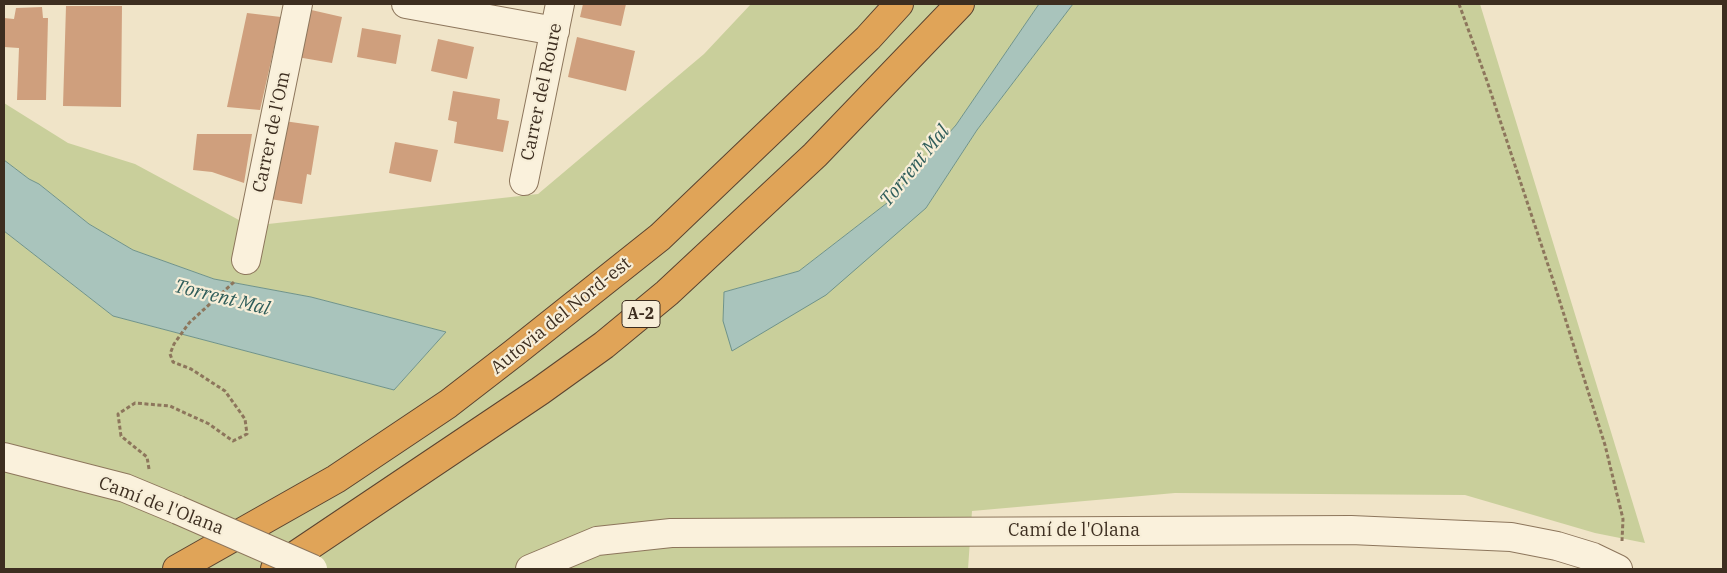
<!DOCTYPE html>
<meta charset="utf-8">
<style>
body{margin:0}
#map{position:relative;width:1727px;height:573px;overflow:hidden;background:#f0e4c8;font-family:"IBM Plex Serif",serif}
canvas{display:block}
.frame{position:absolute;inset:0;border:5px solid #3d2e20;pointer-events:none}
</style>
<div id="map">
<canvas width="1727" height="573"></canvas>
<div class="frame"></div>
</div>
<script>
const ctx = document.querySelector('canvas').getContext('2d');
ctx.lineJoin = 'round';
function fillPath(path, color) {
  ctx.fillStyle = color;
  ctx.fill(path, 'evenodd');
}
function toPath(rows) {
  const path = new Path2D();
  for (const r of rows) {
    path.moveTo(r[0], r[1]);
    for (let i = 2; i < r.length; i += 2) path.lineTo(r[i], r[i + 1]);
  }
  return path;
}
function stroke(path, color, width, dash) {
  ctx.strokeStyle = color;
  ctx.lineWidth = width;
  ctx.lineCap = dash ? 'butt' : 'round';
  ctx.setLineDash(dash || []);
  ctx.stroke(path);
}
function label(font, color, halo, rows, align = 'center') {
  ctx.font = font + ' "IBM Plex Serif",serif';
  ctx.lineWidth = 4.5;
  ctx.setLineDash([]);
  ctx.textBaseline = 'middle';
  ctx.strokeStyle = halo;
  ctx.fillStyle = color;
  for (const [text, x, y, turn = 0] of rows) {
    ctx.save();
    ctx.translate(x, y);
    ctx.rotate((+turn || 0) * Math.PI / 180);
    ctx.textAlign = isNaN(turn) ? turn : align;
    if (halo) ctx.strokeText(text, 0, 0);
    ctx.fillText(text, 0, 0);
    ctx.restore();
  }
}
fillPath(toPath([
 [751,4,1039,4,956,125,887,203,799,271,724,292,723,321,926,208,977,130,1073,4,1480,4,1645,543,1595,533,1465,495,1175,493,972,511,968,569,4,569,4,231,113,316,394,390,446,332,311,297,214,279,133,250,89,224,39,184,29,179,4,160,4,103,68,143,135,164,250,226,538,194,704,54]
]), '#c9cf9b');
const water = toPath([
 [1039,4,1073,4,977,130,926,208,826,295,732,351,723,321,724,292,799,271,887,203,956,125,1039,4],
 [4,160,29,179,39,184,89,224,133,250,214,279,311,297,446,332,394,390,113,316,4,231,4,160]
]);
fillPath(water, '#a9c4bc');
stroke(water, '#6f938a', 1);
fillPath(toPath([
 [583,4,626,4,621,26,580,17],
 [66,6,122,6,121,107,63,106],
 [42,7,43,18,48,18,46,100,17,100,19,48,4,47,4,18,14,19,16,8],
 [307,9,342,17,332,63,297,57],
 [247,13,281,17,260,110,227,107],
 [362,28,401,35,396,64,357,57],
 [577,37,635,51,626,91,568,77],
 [438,39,474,47,467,79,431,71],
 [453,91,500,99,497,119,509,121,503,152,454,143,457,122,448,120],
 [284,121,319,126,311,175,307,174,302,204,270,199],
 [197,134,252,134,244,183,212,172,193,170],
 [395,142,438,150,431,182,389,173]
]), '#cf9f7d');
const street = toPath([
 [406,4,555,31],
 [524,181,560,4],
 [246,260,298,4],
 [4,457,125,488,178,510],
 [530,569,597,541,671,533,1351,530,1511,537,1557,546,1593,557,1618,569]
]);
const highway = toPath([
 [177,569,336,479,448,404,514,353,660,237,868,38,899,4],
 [275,569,540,391,604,345,667,293,815,155,960,4]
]);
stroke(street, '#8d765c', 30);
stroke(highway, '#5b4430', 30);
stroke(toPath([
 [1459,4,1487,81,1554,283,1605,445,1623,519,1622,541],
 [149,469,147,457,121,436,118,414,135,403,170,406,209,424,233,441,247,434,245,419,225,391,191,369,173,362,170,354,174,344,189,323,234,282]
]), '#8d765c', 3, [4, 2.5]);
stroke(street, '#faf1dc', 28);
stroke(highway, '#e0a458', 28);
const streetBridge = toPath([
 [178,510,313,569]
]);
stroke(streetBridge, '#8d765c', 30, []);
stroke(streetBridge, '#faf1dc', 28);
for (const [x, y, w] of [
 [641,314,38]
]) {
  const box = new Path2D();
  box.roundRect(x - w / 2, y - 13.5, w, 27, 4);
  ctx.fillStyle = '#f7eed8';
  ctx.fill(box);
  stroke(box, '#3d2e20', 1);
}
label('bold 16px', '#3d2e20', null, [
 ["A-2",641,314]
]);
label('18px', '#3d2e20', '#f7eed8', [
 ["Carrer del Roure",542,92,-78],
 ["Carrer de l'Om",272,132,-78],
 ["Autovia del Nord-est",561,316,-39],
 ["Camí de l'Olana",161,506,21],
 ["Camí de l'Olana",1074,531]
]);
label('italic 19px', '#2f5d5a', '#f7eed8', [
 ["Torrent Mal",915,166,-51],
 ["Torrent Mal",222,298,14]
]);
</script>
